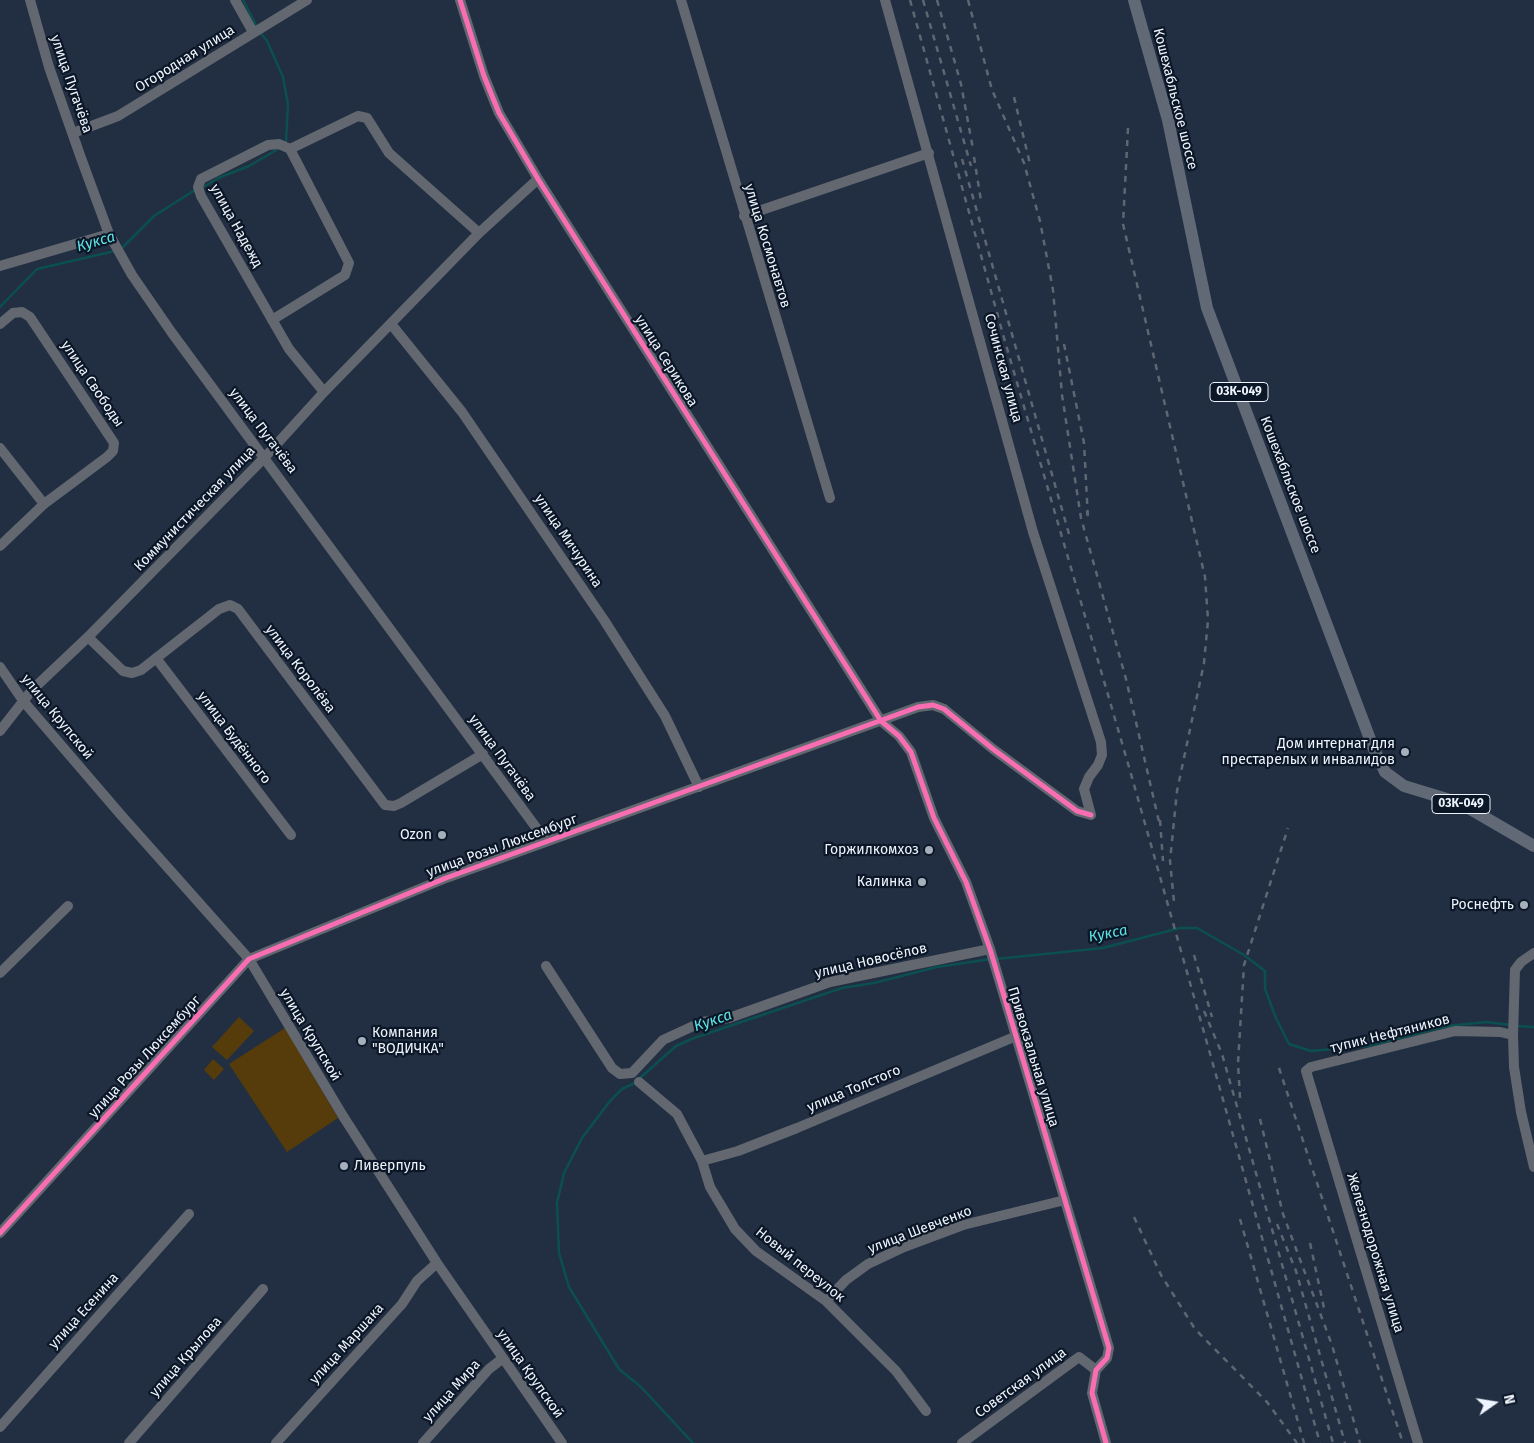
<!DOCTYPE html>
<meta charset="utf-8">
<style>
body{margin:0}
#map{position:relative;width:1534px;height:1443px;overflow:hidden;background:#222f42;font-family:"Fira Sans",sans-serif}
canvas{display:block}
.north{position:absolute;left:1469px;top:1378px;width:50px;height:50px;-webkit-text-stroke:4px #0b1626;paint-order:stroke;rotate:77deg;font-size:14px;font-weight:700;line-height:20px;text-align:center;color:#edf4fd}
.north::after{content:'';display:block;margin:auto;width:18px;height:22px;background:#edf4fd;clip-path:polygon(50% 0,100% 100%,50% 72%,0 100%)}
</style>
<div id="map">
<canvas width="1534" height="1443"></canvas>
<div class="north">N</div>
</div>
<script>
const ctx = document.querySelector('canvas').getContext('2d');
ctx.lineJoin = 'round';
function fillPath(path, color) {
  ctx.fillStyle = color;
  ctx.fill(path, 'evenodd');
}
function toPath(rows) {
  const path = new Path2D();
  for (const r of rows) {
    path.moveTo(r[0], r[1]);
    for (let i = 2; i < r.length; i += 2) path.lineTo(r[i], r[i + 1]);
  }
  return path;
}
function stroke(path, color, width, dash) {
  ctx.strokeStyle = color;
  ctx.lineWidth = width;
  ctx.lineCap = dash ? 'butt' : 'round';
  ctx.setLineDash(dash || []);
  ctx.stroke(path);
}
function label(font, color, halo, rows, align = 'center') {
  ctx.font = font + ' "Fira Sans",sans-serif';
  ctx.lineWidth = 4.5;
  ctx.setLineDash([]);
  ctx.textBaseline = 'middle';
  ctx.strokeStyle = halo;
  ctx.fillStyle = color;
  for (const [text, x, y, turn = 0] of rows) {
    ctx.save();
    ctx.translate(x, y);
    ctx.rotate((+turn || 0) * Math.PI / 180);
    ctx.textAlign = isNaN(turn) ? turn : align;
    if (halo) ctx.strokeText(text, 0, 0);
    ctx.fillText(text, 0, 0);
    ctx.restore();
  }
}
fillPath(toPath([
 [239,1017,254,1031,227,1060,212,1047],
 [285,1028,338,1118,287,1152,229,1064],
 [213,1059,224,1069,214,1080,204,1070]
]), '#553c0a');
stroke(toPath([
 [243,0,256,25],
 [260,32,267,41,283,77,288,105,286,141],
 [202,188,218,178,249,166,278,149],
 [121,249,154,216,195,190],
 [0,307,37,269,115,251],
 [996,959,1103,948,1180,928,1197,928,1244,955,1265,971,1265,989,1276,1018,1289,1044,1311,1051,1368,1046,1448,1026,1486,1022,1512,1025],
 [1517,1026,1534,1027],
 [640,1078,676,1046,694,1038,842,988,874,983,937,967,991,959],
 [635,1083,622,1089,610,1101,582,1138,564,1173,557,1203,559,1253,569,1287,619,1369,641,1387,693,1443]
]), '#0b4f51', 2.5);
stroke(toPath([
 [30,0,49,67,81,158,109,234,132,275,172,333,546,841],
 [235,0,253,32],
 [460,0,484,76,499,113,538,179,881,721,899,736,911,752,934,818,966,882,990,949,1109,1348,1107,1358,1096,1370,1092,1393,1106,1443],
 [681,0,830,498],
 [885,0,1033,532,1101,742,1102,755,1098,765,1089,777,1084,789,1091,815],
 [73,133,118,116,307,0],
 [744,216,929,153],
 [0,266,109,234],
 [272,320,345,275,349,263,290,149],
 [0,324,13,313,22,312,30,317,114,443,113,451,107,457,44,504,0,546],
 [391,324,462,412,604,620,665,716,699,787],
 [324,392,289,349,201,196,198,187,201,179,268,145,279,144,290,149,358,116,367,118,389,153,479,233],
 [0,448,44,504],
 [88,637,123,671,132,673,141,670,219,609,230,605,238,609,385,805,394,806,401,803,483,754],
 [156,658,291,835],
 [0,667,24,702,121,815,249,959,343,1116,437,1263,562,1443],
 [0,731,32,690,88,637,265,457,324,392,479,233,538,179],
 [1534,953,1521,962,1515,970,1513,1035,1514,1067,1521,1112,1534,1167],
 [546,966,612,1068,620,1074,632,1073,663,1040,702,1022,729,1018,830,982,990,949],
 [0,973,68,906],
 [639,1082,677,1114,702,1161,710,1187,735,1229,756,1251,826,1301,896,1371,926,1411],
 [702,1161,738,1151,797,1128,1014,1037],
 [0,1233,249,959,446,878,918,707,933,705,944,709,993,749,1077,811,1091,815],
 [826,1301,846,1280,868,1264,904,1247,963,1225,1065,1200],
 [0,1427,189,1214],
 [129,1443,263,1289],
 [276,1443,402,1304,417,1281,437,1263],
 [423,1443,489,1369,502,1359],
 [962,1443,1079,1357,1096,1370],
 [1418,1443,1306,1071,1311,1067,1455,1031,1500,1032,1513,1035]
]), '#636870', 10);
stroke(toPath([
 [1134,0,1168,120,1207,308,1373,747,1385,772,1404,786,1460,803,1534,846]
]), '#606975', 12);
stroke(toPath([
 [910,0,1004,338,1129,767,1320,1443],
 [923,0,971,166],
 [937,0,961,84,973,149],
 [968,0,992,90,1024,163,1040,221,1053,290,1062,395,1081,518,1126,679,1160,826],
 [1014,97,1030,164],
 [1128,128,1123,224,1205,577,1208,620,1204,663,1177,791,1170,861,1174,902],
 [974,157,981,201],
 [962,159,1069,534],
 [1064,344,1084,443,1088,519,1087,511],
 [1160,820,1163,861],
 [1194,955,1212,1017],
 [1204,1011,1222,1054,1333,1443],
 [1279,1068,1403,1443],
 [1240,1098,1238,1063,1244,965,1288,828],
 [1260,1119,1283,1214,1332,1345,1360,1443],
 [1134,1217,1161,1275,1195,1329,1267,1402,1297,1443],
 [1240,1219,1304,1443],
 [1277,1224,1296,1271,1345,1443],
 [1310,1243,1324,1308]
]), '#5e6672', 2.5, [6, 6]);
stroke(toPath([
 [460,0,484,76,499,113,538,179,881,721,899,736,911,752,934,818,966,882,990,949,1109,1348,1107,1358,1096,1370,1092,1393,1106,1443],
 [0,1233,249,959,446,878,918,707,933,705,944,709,993,749,1077,811,1091,815]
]), '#f96db3', 5);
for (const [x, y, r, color] of [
 [1405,752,5,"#a6afbc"],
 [442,835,5,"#a6afbc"],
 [929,850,5,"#a6afbc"],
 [922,882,5,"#a6afbc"],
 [1524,905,5,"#a6afbc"],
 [362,1041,5,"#a6afbc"],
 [344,1166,5,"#a6afbc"]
]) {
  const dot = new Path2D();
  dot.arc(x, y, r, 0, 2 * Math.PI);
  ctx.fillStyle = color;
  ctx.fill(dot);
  stroke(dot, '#0b1626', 2);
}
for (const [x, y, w] of [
 [1239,392,58],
 [1461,804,58]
]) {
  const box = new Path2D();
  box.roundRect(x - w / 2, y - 9.5, w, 19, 4);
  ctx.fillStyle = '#0b1626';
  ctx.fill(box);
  stroke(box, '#edf4fd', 1);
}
label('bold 12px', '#edf4fd', null, [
 ["03К-049",1239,392],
 ["03К-049",1461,804]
]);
label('14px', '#edf4fd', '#0b1626', [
 ["Огородная улица",185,59,-32],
 ["улица Пугачёва",71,84,71],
 ["Кошехабльское шоссе",1175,99,76],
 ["улица Надежд",236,226,61],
 ["улица Космонавтов",767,246,73],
 ["улица Серикова",666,361,58],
 ["Сочинская улица",1003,368,75],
 ["улица Свободы",92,384,56],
 ["улица Пугачёва",263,431,53],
 ["Кошехабльское шоссе",1290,485,69],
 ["Коммунистическая улица",195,509,-46],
 ["улица Мичурина",568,541,56],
 ["улица Королёва",300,669,53],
 ["улица Крупской",57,717,51],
 ["улица Будённого",234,738,53],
 ["улица Пугачёва",502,758,54],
 ["улица Розы Люксембург",502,846,-20],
 ["улица Новосёлов",871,961,-13],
 ["тупик Нефтяников",1390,1034,-14],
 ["улица Крупской",310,1035,59],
 ["улица Розы Люксембург",145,1057,-48],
 ["Привокзальная улица",1033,1057,73],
 ["улица Толстого",854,1089,-23],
 ["улица Шевченко",920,1230,-21],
 ["Железнодорожная улица",1375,1253,73],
 ["Новый переулок",800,1265,39],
 ["улица Есенина",84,1311,-48],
 ["улица Маршака",347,1344,-48],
 ["улица Крылова",186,1357,-49],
 ["улица Крупской",530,1374,55],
 ["Советская улица",1021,1383,-36],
 ["улица Мира",452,1391,-48]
]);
label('14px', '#edf4fd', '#0b1626', [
 ["Дом интернат для",1395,744],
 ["престарелых и инвалидов",1395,760],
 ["Ozon",432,835],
 ["Горжилкомхоз",919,850],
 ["Калинка",912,882],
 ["Роснефть",1514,905],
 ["Компания",372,1033,"left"],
 ["\"ВОДИЧКА\"",372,1049,"left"],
 ["Ливерпуль",354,1166,"left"]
], 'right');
label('italic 15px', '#5ee3e6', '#0b1626', [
 ["Кукса",96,242,-16],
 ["Кукса",1108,934,-11],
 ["Кукса",713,1021,-19]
]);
</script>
